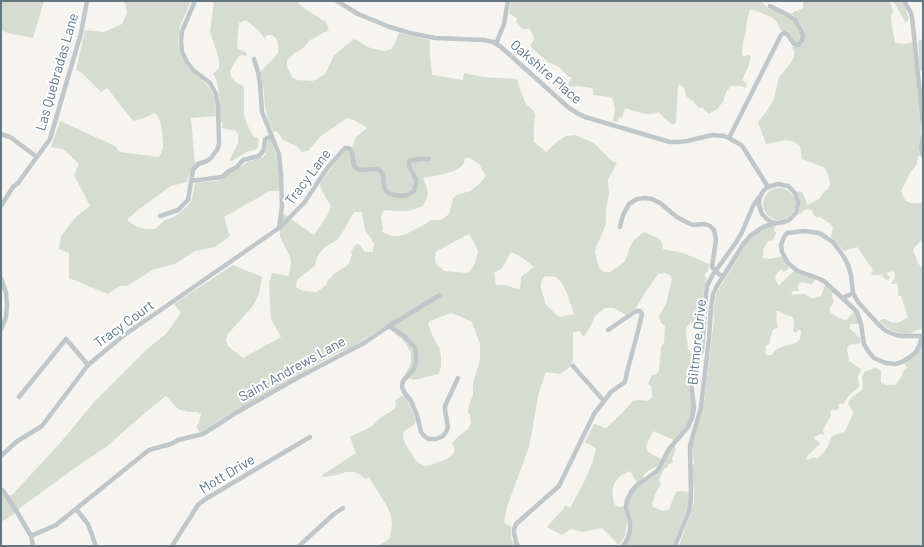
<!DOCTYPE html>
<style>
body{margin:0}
#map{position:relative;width:924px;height:547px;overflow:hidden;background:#f5f4f0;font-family:Barlow,sans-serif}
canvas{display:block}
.frame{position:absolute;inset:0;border:2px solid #627783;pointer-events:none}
</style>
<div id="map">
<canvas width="924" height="547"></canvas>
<div class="frame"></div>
</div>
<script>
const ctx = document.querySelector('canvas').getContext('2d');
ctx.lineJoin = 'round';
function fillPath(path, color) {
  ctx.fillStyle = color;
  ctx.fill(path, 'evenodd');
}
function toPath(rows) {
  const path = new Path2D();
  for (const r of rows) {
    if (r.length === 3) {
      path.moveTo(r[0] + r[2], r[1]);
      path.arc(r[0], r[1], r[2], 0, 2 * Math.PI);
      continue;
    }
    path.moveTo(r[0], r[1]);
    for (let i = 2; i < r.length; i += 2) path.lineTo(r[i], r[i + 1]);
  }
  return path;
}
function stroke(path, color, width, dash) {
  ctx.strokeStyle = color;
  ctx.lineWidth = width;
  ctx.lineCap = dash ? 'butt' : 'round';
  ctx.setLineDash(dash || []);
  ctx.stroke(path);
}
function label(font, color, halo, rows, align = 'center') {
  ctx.font = font + ' Barlow,sans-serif';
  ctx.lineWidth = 4;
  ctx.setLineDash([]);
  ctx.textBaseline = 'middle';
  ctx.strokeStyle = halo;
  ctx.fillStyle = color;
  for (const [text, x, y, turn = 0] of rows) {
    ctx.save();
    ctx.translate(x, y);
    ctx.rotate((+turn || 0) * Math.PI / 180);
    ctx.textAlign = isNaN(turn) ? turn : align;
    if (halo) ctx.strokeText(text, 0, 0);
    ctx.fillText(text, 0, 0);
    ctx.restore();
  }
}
fillPath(toPath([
 [1,1,44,1,33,38,8,33,1,30],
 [121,1,191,1,180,26,178,40,179,51,183,59,189,69,204,82,210,89,215,99,216,116,191,118,195,164,189,175,187,182,171,186,139,209,127,220,135,226,144,229,155,229,165,220,174,217,181,212,190,203,192,198,195,183,216,181,223,179,230,172,238,169,247,162,258,159,263,157,266,154,268,140,270,139,272,141,279,164,279,191,270,191,224,217,230,236,215,247,195,251,175,264,154,269,127,286,120,286,108,294,69,278,69,253,59,249,61,236,76,217,90,206,74,175,79,164,63,149,51,147,60,121,115,146,120,152,159,157,161,153,163,148,163,141,161,124,158,116,154,113,147,117,133,121,107,88,101,92,82,73,76,70,85,30,104,32,122,24,127,13,125,3],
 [214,1,296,1,305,9,326,22,329,30,310,40,302,49,293,54,287,61,287,66,292,77,297,80,312,81,317,79,325,74,330,64,334,55,354,39,370,48,385,51,391,49,394,45,399,33,430,40,430,56,432,75,463,80,464,73,483,77,517,79,521,92,526,104,533,110,535,115,534,127,534,142,546,152,558,141,566,136,575,135,594,143,612,161,617,163,608,180,609,193,606,210,606,224,599,241,596,246,595,252,599,268,604,272,610,272,619,266,625,261,630,247,634,240,644,232,658,238,662,242,663,249,683,253,709,264,708,271,704,275,707,278,704,288,702,323,694,322,690,323,687,327,686,331,688,349,692,354,697,358,692,365,688,374,688,380,693,406,689,422,674,440,653,431,646,446,648,452,661,459,657,467,649,470,644,475,642,480,637,483,630,471,620,476,615,482,612,490,614,504,619,507,625,506,627,523,625,536,619,545,602,528,582,532,571,529,562,535,547,527,563,509,565,505,570,508,584,482,593,461,596,448,585,442,594,424,606,428,621,414,633,401,638,400,648,401,652,398,652,390,651,386,648,384,652,375,656,374,659,371,661,347,664,343,665,326,661,323,659,316,666,304,672,279,670,275,665,273,658,274,645,293,636,308,626,315,614,308,605,308,595,316,591,325,584,337,579,331,573,332,573,358,571,366,560,374,546,372,539,392,529,447,507,507,504,522,511,527,511,538,515,546,377,546,385,542,390,538,392,524,391,516,388,508,369,477,365,479,361,475,354,472,346,472,337,475,323,477,322,475,356,453,350,437,372,426,381,417,395,409,396,405,395,400,404,395,408,401,416,420,414,425,404,431,403,438,406,445,416,461,423,466,431,465,449,458,453,454,455,450,452,443,459,436,468,429,471,423,470,415,468,412,469,405,473,395,473,382,478,367,480,358,480,344,472,322,459,316,451,313,430,321,428,324,434,339,440,349,441,357,441,366,439,374,414,380,409,378,405,374,409,368,411,362,411,353,406,344,402,339,391,330,387,325,363,340,352,347,337,353,313,366,221,419,200,433,196,426,199,423,201,414,197,412,188,412,178,409,166,396,146,412,106,447,76,467,20,508,14,514,1,522,1,495,12,495,61,442,95,401,147,349,166,334,181,313,174,304,233,265,262,277,259,294,253,306,227,335,226,340,228,346,243,358,281,337,271,319,269,283,272,273,289,276,291,261,290,257,280,237,279,214,284,214,292,220,314,235,328,214,331,206,324,195,320,185,321,182,333,165,340,157,345,151,353,146,356,137,367,128,354,120,347,118,321,136,308,151,302,152,298,147,283,140,277,131,273,132,268,120,265,106,264,92,260,72,274,58,278,53,278,43,276,38,272,35,269,35,266,36,265,39,259,31,246,20,239,23,237,48,247,53,246,56,241,55,238,57,230,71,231,77,236,82,244,87,244,116,247,124,253,136,259,139,258,145,257,149,247,152,232,161,229,161,238,143,238,134,236,131,222,128,222,122,220,122,220,102,218,86,216,79,213,74,219,68,219,59,214,43,210,33],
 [465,158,470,158,479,164,486,176,478,185,470,191,456,195,453,199,449,214,444,218,440,220,431,220,424,225,406,234,399,236,392,236,382,232,383,227,381,219,382,213,385,210,397,211,409,211,423,206,426,200,428,194,427,188,423,178,440,175,454,171,462,166,464,163],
 [354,212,361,212,362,213,365,230,374,243,373,252,365,252,360,245,356,244,355,245,351,252,352,255,348,265,335,273,328,280,326,285,317,292,303,291,296,287,297,280,300,277,315,266,316,261,318,255,325,247,337,240,341,235],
 [469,234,475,244,478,251,476,260,473,267,468,273,444,271,440,267,437,266,435,261,435,256,436,255,435,252],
 [511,252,520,256,534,267,521,277,520,289,514,288,506,285,496,285,494,273,502,268],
 [545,276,556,277,561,282,567,293,574,314,559,317,546,305,541,288,541,282],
 [511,1,761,1,768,8,786,15,794,21,799,29,801,37,800,41,798,43,795,42,788,31,782,32,776,21,771,17,754,10,750,10,747,20,746,32,743,41,742,53,742,55,744,56,748,55,751,56,749,65,742,80,743,81,747,83,746,88,740,86,731,86,726,92,723,102,717,109,709,114,702,107,701,108,698,107,695,104,694,102,686,96,684,87,678,84,676,122,673,125,664,118,659,112,652,114,645,114,625,108,622,118,619,117,618,122,613,121,615,109,613,100,610,97,593,95,593,90,592,88,579,86,568,87,569,82,572,77,569,77,559,67,548,62,535,51,530,46,534,40,533,35,529,28,524,30,517,23,516,21,517,19,515,17,509,13],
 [803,1,901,1,905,7,906,12,909,18,908,21,905,22,896,5,892,1,890,2,893,11,891,17,892,27,895,43,906,44,913,42,917,83,922,126,919,145,921,155,918,156,917,164,910,173,901,191,905,200,910,203,923,203,923,239,915,247,913,250,918,263,921,267,923,267,923,328,913,332,913,333,904,334,893,331,889,329,879,321,883,319,885,319,891,322,898,323,908,317,901,296,898,296,898,286,897,283,894,284,891,284,895,277,894,271,886,273,890,277,889,279,886,280,883,277,882,274,879,275,872,275,871,274,873,270,857,247,844,251,831,237,833,228,830,223,827,222,820,217,817,218,812,213,813,211,811,210,806,209,800,214,798,213,800,206,799,197,797,193,798,191,802,192,805,198,807,205,819,199,824,192,826,190,828,189,830,184,829,177,825,168,813,163,802,159,800,147,796,143,792,141,786,140,766,144,758,122,767,111,774,99,779,77,789,65,794,57,794,51,792,47,800,46,804,43,804,33,802,25,794,16,787,12,793,13,794,11,797,11,803,8],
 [923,39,923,70,920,71,918,41],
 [779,204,16],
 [771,227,775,227,774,231,776,232,776,233,773,240,768,241,764,248,763,250,763,258,770,259,782,256,789,268,786,271,783,271,782,269,777,273,775,277,777,283,780,286,781,283,794,271,815,279,813,283,811,284,802,282,799,284,797,287,799,290,798,291,793,291,791,294,793,295,800,294,805,294,811,298,815,298,821,296,825,285,833,291,832,296,834,301,829,310,831,313,839,318,846,320,855,311,859,324,851,324,850,325,850,329,855,333,858,337,860,337,861,343,850,345,847,348,849,361,861,369,858,377,859,387,851,393,843,404,840,403,838,405,839,407,838,409,836,411,833,410,830,411,831,415,823,430,824,433,823,435,820,434,814,437,814,439,819,442,820,444,807,456,806,459,808,460,814,457,817,459,825,451,829,444,831,437,837,434,844,432,846,429,852,416,853,412,848,403,852,397,859,392,862,390,863,384,862,377,864,372,875,368,881,370,881,383,887,385,895,385,901,378,903,372,907,368,904,363,914,357,923,341,923,546,679,546,689,518,694,502,694,493,692,466,694,464,692,445,704,403,714,319,713,313,716,294,746,244,752,236,759,231],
 [776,311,778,311,786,315,793,317,794,322,793,331,795,333,800,329,801,332,800,339,796,343,784,346,777,349,771,355,767,355,765,353,766,346,770,343,770,338,773,330,774,329,778,328,778,327,776,318,777,314],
 [674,445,676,449,672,459,673,463,668,464,668,467,665,468,662,473,659,480,661,484,660,486,656,492,654,496,655,497,652,503,653,507,663,511,669,509,676,492,679,491,689,492,689,500,688,506,673,546,625,546,631,536,628,503,631,494,639,486,656,475,662,467,670,449]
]), '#d6dcd1');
stroke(toPath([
 [337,1,358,14,390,27,410,33,435,38,484,40,493,42,501,47,569,108,577,113,585,117,670,142,679,142,687,141,712,135,724,136,729,138,741,145,743,147,768,187],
 [904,1,911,13,912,17,923,122],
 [496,44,504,24,508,1],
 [254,59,258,72,260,84,262,112,279,154,281,175,282,206,279,228],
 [1,134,10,137,37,157],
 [923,136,921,147,923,156],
 [729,138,781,35,784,33,787,34,794,44,798,45,802,41,803,36,801,30,795,20,786,14,770,6],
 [191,181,222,177,229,171,237,167,243,160,259,156,264,150,265,139,272,136],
 [1,206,13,187,18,183,50,139,81,33,87,1],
 [160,216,178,210,188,200,193,170,198,164,207,161,211,158,217,150,219,144,218,106,216,94,210,83,193,70,187,62,182,52,181,41,182,31,195,1],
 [620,227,623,215,629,204,637,199,645,198,652,199,660,203,677,217,688,223,693,225,705,224,710,226,714,230,716,240,712,267,715,271,723,277],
 [1,278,6,293,7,305,6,317,1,330],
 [843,298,853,293],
 [389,326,404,336,410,342,415,348,416,354,416,362,414,369,403,381,402,387,404,392,411,401,417,415,421,432,424,436,429,439,436,439,443,436,446,432,448,427,445,410,445,406,458,378],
 [922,336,920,344,916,352,910,357,902,362,895,364,886,363,874,358,868,351,864,344,861,324,857,312,853,308,825,282,820,279,798,271,788,263,782,252,781,245,784,237,787,233,804,231,819,233,827,238,833,242,844,257,848,265,851,275,853,293,858,302,878,324,886,331,896,335,902,336,923,336],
 [573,366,604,401],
 [19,397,66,339,88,365],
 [1,456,16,442,42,426,88,365,123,336,279,228,304,203,328,167,345,148,349,148,352,152,354,166,358,169,362,170,373,169,377,169,381,171,383,175,384,187,386,191,390,194,399,196,408,195,414,191,416,184,416,179,409,166,409,161,420,159,429,159],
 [1,489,4,492,17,512,31,536,33,546],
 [76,509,88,524,96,546],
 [31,536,56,525,149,450,171,444,178,440,203,434,234,414,299,377,364,343,389,326,440,295],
 [172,546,198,505,204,500,310,437],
 [299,546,334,514,343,508],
 [518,546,516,542,514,533,514,529,516,524,559,486,594,414,611,392,625,382,627,372,638,331,642,314,640,311,636,311,608,330],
 [623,546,628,538,630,530,630,522,626,508,627,500,631,492,637,485,653,474,658,470,669,449,688,427,692,418,694,408,691,382,694,368,702,350,706,295,707,286,712,276,737,241,743,230,753,206,759,197],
 [675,546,689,511,691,499,690,446,701,407,709,338,711,308,713,294,717,286,744,243,751,235,763,227,777,223,784,222,789,220,796,213,798,203,795,193,788,186,778,184,768,187,764,190,761,195,759,200,759,205,762,214,767,219,771,222,777,223]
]), '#c1c6c8', 4.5);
label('14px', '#627783', '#fff', [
 ["Las Quebradas Lane",57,72,-74],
 ["Oakshire Place",546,72,41],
 ["Tracy Lane",308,177,-53],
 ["Tracy Court",124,324,-36],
 ["Biltmore Drive",697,342,-84],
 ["Saint Andrews Lane",292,369,-29],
 ["Mott Drive",227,474,-31]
]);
</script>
